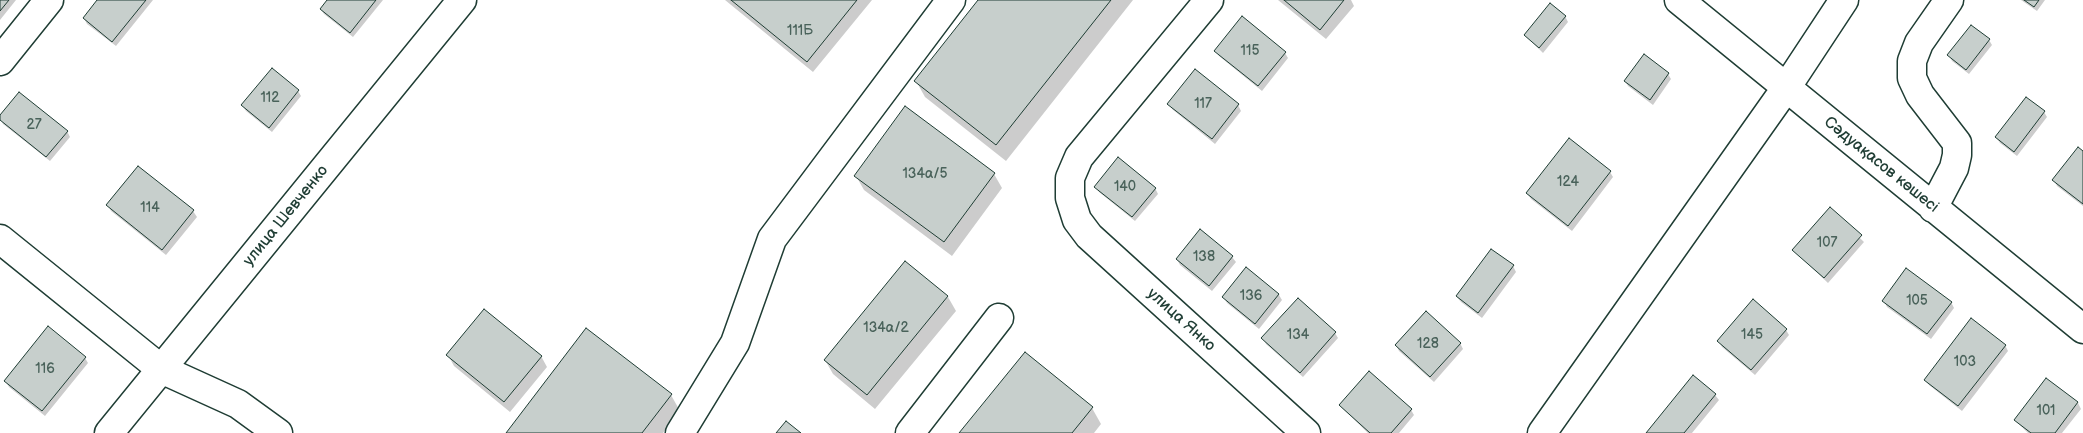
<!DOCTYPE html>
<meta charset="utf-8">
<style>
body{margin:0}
canvas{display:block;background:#fff}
</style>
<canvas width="2083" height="433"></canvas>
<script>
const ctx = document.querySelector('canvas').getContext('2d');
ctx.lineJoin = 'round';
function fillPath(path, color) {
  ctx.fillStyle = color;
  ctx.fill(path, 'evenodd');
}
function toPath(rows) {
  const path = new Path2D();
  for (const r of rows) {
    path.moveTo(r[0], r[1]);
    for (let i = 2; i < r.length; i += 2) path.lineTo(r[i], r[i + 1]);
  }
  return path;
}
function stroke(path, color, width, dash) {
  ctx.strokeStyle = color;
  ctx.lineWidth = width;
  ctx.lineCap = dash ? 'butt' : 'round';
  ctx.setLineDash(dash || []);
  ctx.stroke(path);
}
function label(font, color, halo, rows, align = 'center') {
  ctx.font = font + ' "Balsamiq Sans",sans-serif';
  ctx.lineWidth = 4;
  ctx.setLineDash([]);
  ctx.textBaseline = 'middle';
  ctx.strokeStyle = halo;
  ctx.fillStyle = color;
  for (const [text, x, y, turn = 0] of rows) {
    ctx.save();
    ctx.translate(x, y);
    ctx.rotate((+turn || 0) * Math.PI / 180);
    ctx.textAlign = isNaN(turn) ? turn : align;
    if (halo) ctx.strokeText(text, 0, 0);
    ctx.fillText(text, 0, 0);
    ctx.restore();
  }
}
fillPath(toPath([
 [0,0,16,0,0,20],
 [99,0,153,0,116,46,87,24,84,18],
 [328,0,383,0,353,37,324,14,321,9],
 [725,0,872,0,813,72],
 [980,0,1133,0,1006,161,925,97,916,81],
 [1278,0,1351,0,1354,6,1326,39],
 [2021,0,2045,0,2037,11],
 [1565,16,1568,22,1543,53,1525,35],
 [1989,40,1992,45,1969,74,1952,61,1949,55],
 [1216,51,1285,53,1288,58,1262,91,1219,56],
 [1195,70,1238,105,1241,111,1215,144,1172,109,1169,104],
 [1668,74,1671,79,1653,105,1628,86,1625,81],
 [298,91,301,96,272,132,246,111,243,106],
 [2044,112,2047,117,2017,156,2000,143,1996,137],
 [0,117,67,131,70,137,50,161,3,124],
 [2083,152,2083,206,2057,186,2054,180],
 [138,167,193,211,197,217,166,255,111,211,108,205],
 [1610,172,1613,177,1572,231,1531,199,1527,193],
 [994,174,1002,188,952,256,864,190,856,176],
 [1096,187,1155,188,1158,194,1135,221,1099,192],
 [1830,209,1864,242,1828,283,1793,250],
 [1200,231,1232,257,1236,262,1212,291,1180,265,1177,259],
 [1492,251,1513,266,1516,272,1482,318,1461,302,1457,297],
 [1246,269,1279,295,1282,300,1259,329,1227,303,1224,297],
 [948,297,956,311,875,409,833,374,825,360],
 [1884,301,1951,302,1954,308,1931,339,1887,307],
 [1786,330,1789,335,1755,375,1722,347,1719,341],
 [1335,333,1338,338,1303,377,1266,344,1263,338],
 [1460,343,1463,349,1434,382,1399,351,1396,345],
 [2005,345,2008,351,1962,411,1929,385,1925,380],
 [448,355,541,356,547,367,510,412,454,366],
 [85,358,88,363,45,416,9,387,6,382],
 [2046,379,2078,403,2081,409,2062,433,2028,433,2015,420],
 [671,395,680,411,663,433,507,433],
 [1715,395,1719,400,1692,433,1647,433],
 [1340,406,1411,410,1414,415,1399,433,1368,433],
 [1092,408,1101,424,1094,433,960,433]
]), '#0003');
const building = toPath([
 [0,0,9,0,0,11,0,0],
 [97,0,146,0,112,42,83,18,97,0],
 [327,0,376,0,350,33,320,9,327,0],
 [731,0,857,0,807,62,731,0],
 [978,0,1111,0,996,145,914,81,978,0],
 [1284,0,1344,0,1320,30,1284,0],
 [2024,0,2039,0,2034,7,2024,0],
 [1550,3,1566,16,1539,48,1524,35,1550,3],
 [1242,16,1286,52,1258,86,1214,51,1242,16],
 [1971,25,1990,39,1966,70,1947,55,1971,25],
 [1644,54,1669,73,1650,100,1624,81,1644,54],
 [272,68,299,90,269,128,241,105,272,68],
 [1195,69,1239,104,1212,139,1167,104,1195,69],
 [19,92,68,131,46,157,0,120,0,115,19,92],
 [2026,97,2045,111,2014,152,1995,137,2026,97],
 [905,106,995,173,944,242,854,176,905,106],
 [1569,138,1611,171,1568,226,1526,193,1569,138],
 [2078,147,2083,151,2083,204,2052,180,2078,147],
 [1118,157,1156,188,1132,217,1094,187,1118,157],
 [138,166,194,210,162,250,106,205,138,166],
 [1830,207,1862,235,1824,278,1792,250,1830,207],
 [1200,229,1233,256,1209,286,1176,259,1200,229],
 [1491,249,1514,265,1478,313,1456,296,1491,249],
 [905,261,948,296,867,395,824,360,905,261],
 [1246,267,1279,294,1255,324,1222,297,1246,267],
 [1906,268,1952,302,1927,334,1882,301,1906,268],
 [1298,298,1336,332,1300,373,1261,338,1298,298],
 [1753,299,1787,329,1751,370,1717,341,1753,299],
 [484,309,542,356,504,402,446,355,484,309],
 [1426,311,1461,343,1430,377,1395,345,1426,311],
 [1971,318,2006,345,1958,406,1924,380,1971,318],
 [48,326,86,357,42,411,4,381,48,326],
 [586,328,672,394,642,433,506,433,586,328],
 [1025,352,1093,407,1072,433,959,433,1025,352],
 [1369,371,1412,409,1391,433,1370,433,1339,405,1369,371],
 [1693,375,1716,394,1684,433,1646,433,1693,375],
 [2046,378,2078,402,2055,433,2031,433,2014,420,2046,378],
 [786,421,801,433,776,433,786,421]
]);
fillPath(building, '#c7cfcc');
stroke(building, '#1f3d34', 1);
const minor = toPath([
 [1209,0,1079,157,1070,178,1070,198,1077,220,1089,236,1306,433],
 [1679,0,2083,329],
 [0,61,49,0],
 [1933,208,1954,168,1957,155,1957,143,1920,95,1912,78,1912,61,1919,43,1949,0],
 [0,239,161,369,238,404,278,433],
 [109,433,462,0],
 [680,433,735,343,772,239,951,0],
 [910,433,999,318],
 [1542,433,1786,88,1844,0]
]);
stroke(minor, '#1f3d34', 31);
stroke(minor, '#fff', 28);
label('14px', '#49625a', null, [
 ["111Б",800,31],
 ["115",1250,51],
 ["112",270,98],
 ["117",1203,104],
 ["27",34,125],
 ["134а/5",925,174],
 ["124",1568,182],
 ["140",1125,187],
 ["114",150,208],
 ["107",1827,243],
 ["138",1204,257],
 ["136",1251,296],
 ["105",1917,301],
 ["134а/2",886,328],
 ["134",1298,335],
 ["145",1752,335],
 ["128",1428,344],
 ["103",1965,362],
 ["116",45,369],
 ["101",2046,411]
]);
label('16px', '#1f3d34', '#fff', [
 ["Сәдуақасов көшесі",1881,165,39],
 ["улица Шевченко",286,216,-51],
 ["улица Янко",1181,320,42]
]);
</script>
